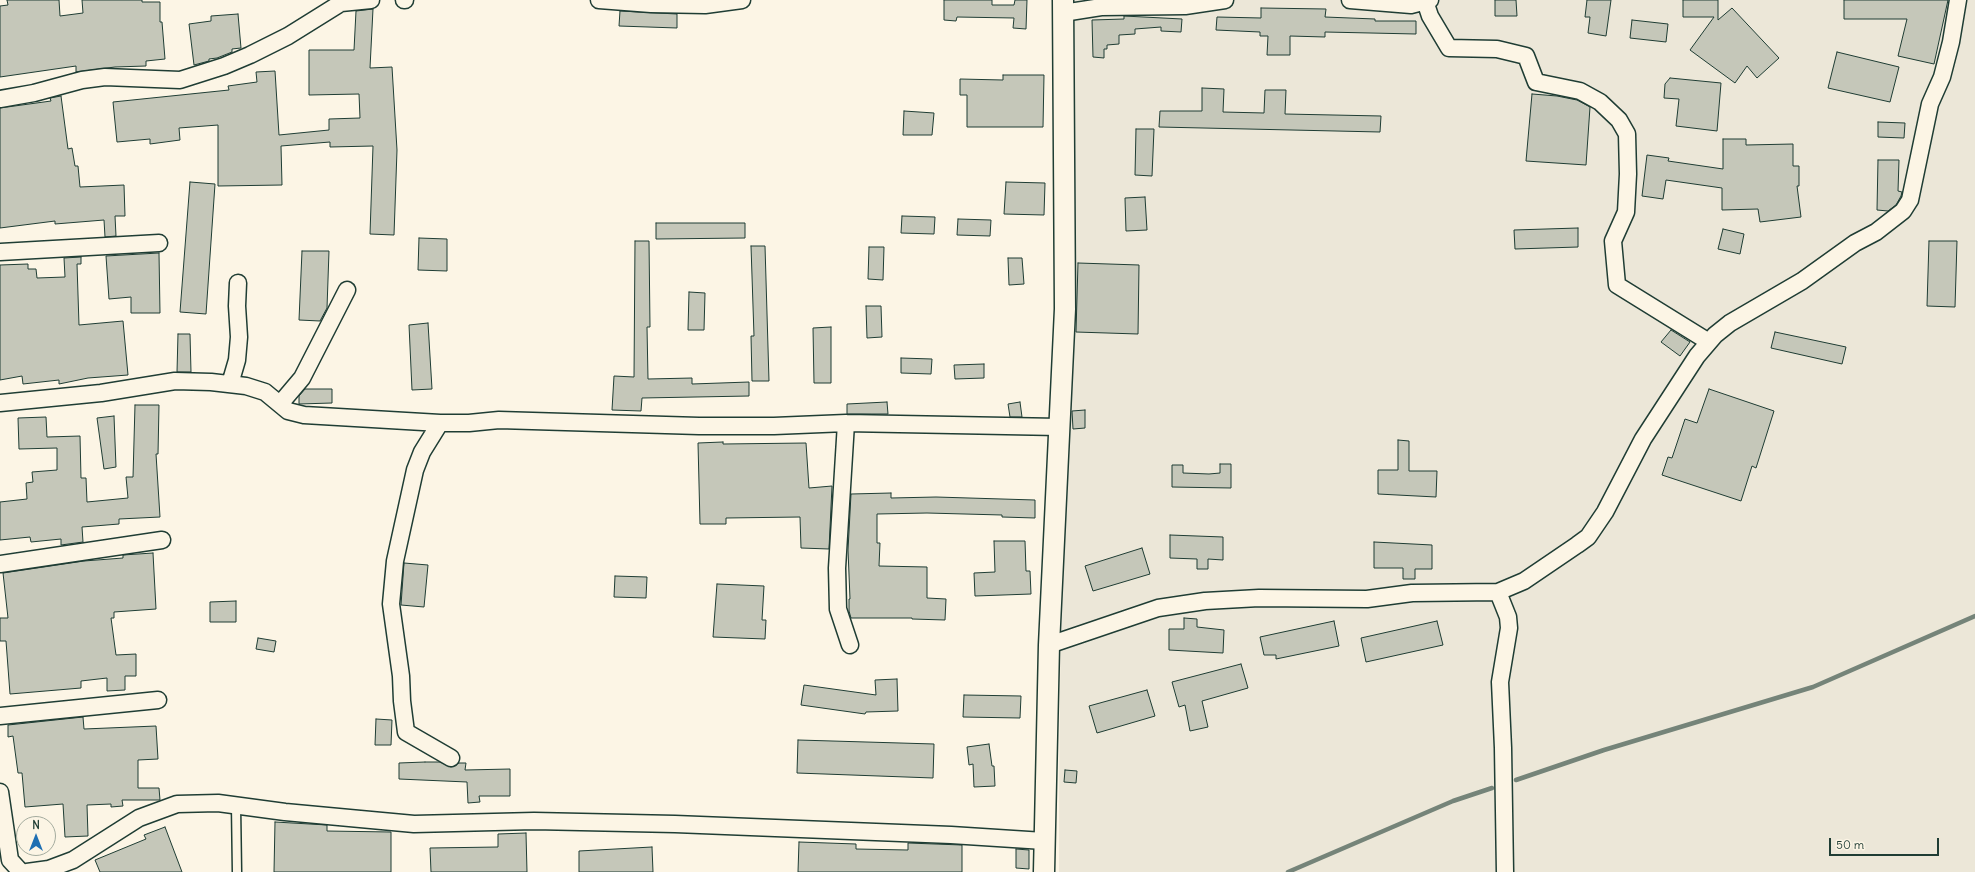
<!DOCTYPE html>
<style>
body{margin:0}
#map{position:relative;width:1975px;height:872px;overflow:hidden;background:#fcf5e5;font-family:Delius,sans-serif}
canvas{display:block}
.north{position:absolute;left:16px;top:816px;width:40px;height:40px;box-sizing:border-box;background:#fcf5e5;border:1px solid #a4ab9e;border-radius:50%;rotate:0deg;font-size:11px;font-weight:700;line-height:16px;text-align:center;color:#1f3d34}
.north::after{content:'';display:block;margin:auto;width:14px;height:18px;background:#1f6fb2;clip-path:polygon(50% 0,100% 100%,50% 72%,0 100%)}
.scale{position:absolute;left:1829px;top:838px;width:110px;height:18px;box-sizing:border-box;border:2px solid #1f3d34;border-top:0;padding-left:5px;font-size:12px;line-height:14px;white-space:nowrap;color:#1f3d34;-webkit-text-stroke:3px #fcf5e5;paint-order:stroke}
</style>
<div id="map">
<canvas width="1975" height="872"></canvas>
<div class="north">N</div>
<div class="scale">50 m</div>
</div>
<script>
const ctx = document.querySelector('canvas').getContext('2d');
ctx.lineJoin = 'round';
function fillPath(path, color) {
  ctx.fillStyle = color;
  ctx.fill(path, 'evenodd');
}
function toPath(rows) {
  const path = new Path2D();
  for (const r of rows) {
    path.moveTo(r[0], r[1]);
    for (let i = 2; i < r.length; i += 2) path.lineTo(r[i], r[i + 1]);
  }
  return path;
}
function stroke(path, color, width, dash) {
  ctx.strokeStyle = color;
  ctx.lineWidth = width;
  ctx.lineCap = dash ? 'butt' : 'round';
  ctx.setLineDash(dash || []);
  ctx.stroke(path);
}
fillPath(toPath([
 [1067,0,1975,0,1975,872,1059,872,1059,794]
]), '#ece7d8');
stroke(toPath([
 [1516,780,1604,750,1813,687,1975,616],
 [1288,872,1453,801,1492,788]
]), '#758479', 4.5);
const building = toPath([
 [7,0,59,0,60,16,83,13,82,0,142,0,142,2,160,2,160,22,162,22,165,59,146,61,146,66,115,67,76,72,76,66,0,77,0,6,8,5,7,0],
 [944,0,992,0,992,5,1014,5,1015,0,1027,0,1026,29,1013,28,1014,18,957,17,956,21,944,20,944,0],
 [1495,0,1516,0,1517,16,1495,16,1495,0],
 [1587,0,1611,0,1606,36,1588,33,1590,17,1585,17,1587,0],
 [1683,0,1718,0,1718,20,1732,8,1779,58,1757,78,1747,66,1735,83,1690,50,1714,17,1683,17,1683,0],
 [1844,0,1948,0,1934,64,1898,56,1907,19,1844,19,1844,0],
 [1261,8,1326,9,1325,17,1375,19,1375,21,1416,21,1416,34,1325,32,1325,37,1290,36,1290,55,1267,55,1268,36,1260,36,1260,32,1216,30,1217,17,1261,18,1261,8],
 [373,9,370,68,392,67,397,150,394,235,370,234,373,146,330,147,330,142,281,146,282,185,218,186,218,125,179,128,180,140,150,144,150,139,117,142,113,102,229,90,228,86,257,82,256,72,275,71,279,135,329,130,329,119,360,118,359,94,309,95,309,50,354,50,356,11,373,9],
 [620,11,677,14,677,28,619,26,620,11],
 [238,14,241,48,232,49,232,52,217,58,209,59,209,61,194,65,189,24,211,21,211,16,238,14],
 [1124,16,1182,19,1181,32,1161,31,1161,27,1135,29,1135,34,1119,35,1119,44,1107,45,1107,49,1104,49,1104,58,1093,57,1092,20,1124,19,1124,16],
 [1632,20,1668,24,1666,42,1630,38,1632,20],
 [1837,52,1899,67,1890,102,1828,88,1837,52],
 [1003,75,1044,75,1043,127,967,127,967,95,960,95,960,79,1003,80,1003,75],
 [1670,78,1721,83,1717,131,1676,126,1679,99,1664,98,1665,84,1670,78],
 [1202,88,1224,89,1223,112,1264,113,1265,90,1286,90,1285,114,1381,116,1380,132,1159,127,1160,111,1202,111,1202,88],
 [1532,94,1557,96,1577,100,1590,107,1586,165,1526,161,1532,94],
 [61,96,68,149,72,148,75,166,78,166,80,187,124,185,125,216,115,216,116,236,105,237,104,220,55,224,55,221,0,228,0,108,51,101,50,98,61,96],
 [904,111,934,113,932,135,903,135,904,111],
 [1878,122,1905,123,1904,138,1878,137,1878,122],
 [1136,129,1154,129,1152,176,1135,175,1136,129],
 [1723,139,1746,139,1746,145,1793,144,1793,166,1799,166,1799,186,1797,186,1801,217,1760,222,1758,209,1722,210,1722,188,1666,180,1663,199,1642,196,1647,155,1669,158,1668,161,1723,169,1723,139],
 [1878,160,1899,160,1898,191,1902,192,1901,196,1896,205,1888,211,1877,210,1878,160],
 [190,182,215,184,206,314,180,312,190,182],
 [1006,182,1045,183,1044,215,1004,214,1006,182],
 [1145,197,1147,230,1126,231,1125,198,1145,197],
 [902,216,935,217,934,234,901,233,902,216],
 [958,219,991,220,990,236,957,235,958,219],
 [656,223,745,223,745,238,656,239,656,223],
 [1578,228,1578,247,1515,249,1514,230,1578,228],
 [1723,229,1744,234,1740,254,1718,249,1723,229],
 [419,238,447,239,447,271,418,270,419,238],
 [635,241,649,241,650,327,647,327,648,379,692,378,692,384,749,382,749,396,642,398,641,411,612,410,614,376,634,377,635,241],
 [1929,241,1957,241,1955,307,1927,306,1929,241],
 [751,246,765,246,769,381,752,381,751,336,754,336,751,246],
 [869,247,884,247,883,280,868,279,869,247],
 [302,251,329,251,327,308,320,321,299,320,302,251],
 [159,253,160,313,131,313,131,297,109,299,106,256,159,253],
 [81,257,81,264,77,264,79,325,123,321,128,375,88,378,59,384,59,380,23,384,22,376,0,380,0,265,28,264,28,269,36,269,37,278,65,277,64,258,81,257],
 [1008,258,1022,258,1024,284,1009,285,1008,258],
 [1078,263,1139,265,1138,334,1076,332,1078,263],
 [689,292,705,293,704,330,688,330,689,292],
 [866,306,881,306,882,337,867,338,866,306],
 [428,323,432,389,412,390,409,325,428,323],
 [831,327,831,383,814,383,813,328,831,327],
 [1671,330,1690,342,1680,356,1661,342,1671,330],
 [1775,332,1846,347,1842,364,1771,348,1775,332],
 [178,334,190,334,191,372,177,372,178,334],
 [901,358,932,359,931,374,901,373,901,358],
 [984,364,984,378,955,379,954,365,984,364],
 [305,389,332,389,332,403,299,404,299,396,305,389],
 [1709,389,1774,411,1756,468,1752,466,1741,501,1662,475,1668,457,1672,458,1685,419,1697,423,1709,389],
 [887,402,888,414,847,414,847,404,887,402],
 [1020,402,1022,417,1010,417,1008,404,1020,402],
 [135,405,159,405,158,454,156,454,160,517,119,519,119,524,82,527,83,542,61,545,61,539,31,542,30,537,0,540,0,502,27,499,26,483,33,482,32,472,57,470,57,448,19,449,18,418,46,417,47,437,80,436,81,478,86,478,87,502,128,498,126,477,133,477,135,405],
 [1085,410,1085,428,1073,429,1072,411,1085,410],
 [114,416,116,467,104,469,97,418,114,416],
 [1398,440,1409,441,1409,471,1437,471,1436,497,1378,494,1378,470,1398,470,1398,440],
 [723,442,723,444,806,443,809,488,832,486,829,549,801,548,800,517,726,518,726,524,700,524,698,443,723,442],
 [1220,464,1231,464,1231,488,1172,487,1172,465,1183,465,1183,473,1209,474,1220,473,1220,464],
 [891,493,891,498,936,497,1035,500,1035,518,1002,517,1002,515,927,513,877,514,877,543,880,543,879,566,927,567,927,598,946,599,945,620,912,619,912,618,851,618,849,611,849,599,850,599,848,550,851,494,891,493],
 [1170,535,1223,537,1223,560,1208,559,1208,569,1197,569,1197,559,1170,558,1170,535],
 [994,541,1025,541,1026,571,1030,571,1031,594,975,596,974,573,995,572,994,541],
 [1374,542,1432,545,1432,569,1415,569,1415,579,1403,579,1403,568,1374,568,1374,542],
 [1142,548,1150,574,1093,591,1085,566,1142,548],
 [153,553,156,609,114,612,114,618,111,618,116,655,136,654,136,676,125,676,125,690,107,691,107,678,81,681,81,688,10,694,6,641,0,641,0,618,8,618,3,573,84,561,123,558,123,555,153,553],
 [404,563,428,565,424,607,401,605,404,563],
 [615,576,647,577,646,598,614,597,615,576],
 [717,584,764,586,762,620,766,620,765,639,713,637,717,584],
 [236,601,236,622,210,622,210,602,236,601],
 [1184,618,1197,619,1197,627,1224,630,1223,653,1169,650,1169,629,1184,629,1184,618],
 [1334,621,1339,646,1276,659,1276,655,1264,655,1260,637,1334,621],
 [1437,621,1443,645,1366,662,1361,638,1437,621],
 [258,638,276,641,274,652,256,649,258,638],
 [1241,664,1248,688,1202,701,1208,727,1190,731,1185,705,1179,707,1172,682,1241,664],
 [897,679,898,711,866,712,865,714,801,705,804,685,876,695,875,680,897,679],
 [1147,690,1155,716,1097,733,1089,706,1147,690],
 [964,695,1021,696,1020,718,963,717,964,695],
 [83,717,84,729,156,726,158,759,138,760,138,788,159,788,160,800,122,800,123,806,111,807,111,804,87,805,88,836,65,837,63,804,25,807,22,773,18,773,13,736,8,737,8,725,83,717],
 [376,719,392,720,391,745,375,745,376,719],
 [798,740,934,744,933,778,797,773,798,740],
 [989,744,992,766,994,766,995,786,974,787,973,764,969,765,967,747,989,744],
 [425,762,440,762,451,767,459,763,466,763,465,770,510,769,510,796,479,796,480,802,468,803,467,782,399,779,399,763,425,762],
 [1065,770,1077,771,1076,783,1064,782,1065,770],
 [275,822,327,825,327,831,391,832,391,872,274,872,275,822],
 [165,827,182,872,100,872,95,860,146,839,144,835,165,827],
 [526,833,527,872,431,872,430,848,498,847,498,834,526,833],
 [799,842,856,844,856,849,908,850,908,843,962,845,962,872,798,872,799,842],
 [652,847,653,872,579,872,579,851,652,847],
 [1016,849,1029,850,1029,869,1016,868,1016,849]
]);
fillPath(building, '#c5c7b9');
stroke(building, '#1f3d34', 1);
const service = toPath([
 [236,805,237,872]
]);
const minor = toPath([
 [404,0,405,0],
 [599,0,651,4,705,5,742,0],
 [1350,0,1411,5,1430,0],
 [1425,1,1430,16,1449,48,1497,49,1526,56,1536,82,1580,91,1600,102,1619,120,1627,134,1628,174,1626,212,1613,241,1617,285,1709,342],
 [1063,13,1101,7,1185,6,1225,0],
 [0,99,34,93,82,80,105,77,180,80,224,66,250,55,288,36,341,3,371,0],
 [0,252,159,243],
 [230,384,237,360,239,337,237,306,238,283],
 [0,403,101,393,175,381,211,382,246,386,265,392,288,411,304,415,440,423,469,423,499,420,699,426,774,426,846,423,1059,427],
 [280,404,302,378,347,290],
 [440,423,422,452,415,470,395,561,391,604,401,676,402,701,406,732,451,758],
 [846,423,837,568,838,609,850,645],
 [0,564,162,540],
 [1498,592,1508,617,1509,628,1500,682,1503,748,1505,872],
 [1049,645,1158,608,1205,601,1259,598,1367,599,1412,593,1498,592,1524,581,1577,545,1588,537,1605,512,1643,439,1697,356,1715,335,1730,323,1802,281,1855,243,1876,232,1903,211,1910,200,1930,104,1942,77,1951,42,1958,0],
 [0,716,158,700],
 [0,792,10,860,21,872],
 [27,872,49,869,73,860,139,818,177,804,218,803,285,812,414,824,534,821,675,824,951,835,1044,841]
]);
const tertiary = toPath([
 [1044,872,1049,645,1065,309,1063,0]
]);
stroke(service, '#1f3d34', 11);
stroke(minor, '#1f3d34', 19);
stroke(tertiary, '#1f3d34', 23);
stroke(service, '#fcf5e5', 8);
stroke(minor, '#fcf5e5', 16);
stroke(tertiary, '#fcf5e5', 20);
</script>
